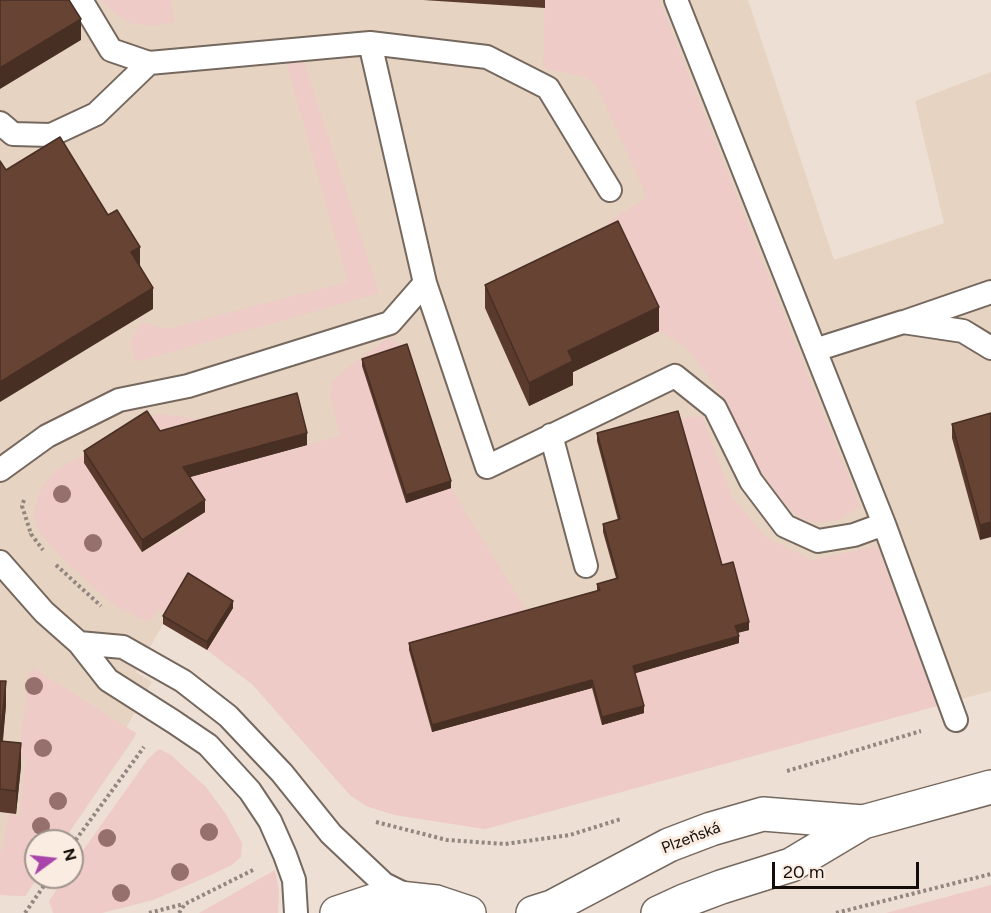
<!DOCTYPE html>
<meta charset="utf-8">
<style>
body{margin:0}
#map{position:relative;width:991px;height:913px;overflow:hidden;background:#eddfd4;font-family:Figtree,sans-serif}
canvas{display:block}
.north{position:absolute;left:24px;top:829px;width:60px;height:60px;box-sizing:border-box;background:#fbece1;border:2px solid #9e938b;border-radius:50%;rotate:75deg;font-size:16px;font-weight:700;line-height:24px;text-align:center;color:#120d0a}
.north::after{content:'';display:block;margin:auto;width:21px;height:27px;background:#a944aa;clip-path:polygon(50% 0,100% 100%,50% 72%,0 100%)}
.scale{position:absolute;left:772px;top:862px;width:147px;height:27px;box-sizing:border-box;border:3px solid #120d0a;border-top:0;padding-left:8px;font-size:18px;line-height:21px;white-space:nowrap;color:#120d0a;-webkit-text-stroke:4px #fbece1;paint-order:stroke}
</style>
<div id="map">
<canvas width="991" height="913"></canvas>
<div class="north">N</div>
<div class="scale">20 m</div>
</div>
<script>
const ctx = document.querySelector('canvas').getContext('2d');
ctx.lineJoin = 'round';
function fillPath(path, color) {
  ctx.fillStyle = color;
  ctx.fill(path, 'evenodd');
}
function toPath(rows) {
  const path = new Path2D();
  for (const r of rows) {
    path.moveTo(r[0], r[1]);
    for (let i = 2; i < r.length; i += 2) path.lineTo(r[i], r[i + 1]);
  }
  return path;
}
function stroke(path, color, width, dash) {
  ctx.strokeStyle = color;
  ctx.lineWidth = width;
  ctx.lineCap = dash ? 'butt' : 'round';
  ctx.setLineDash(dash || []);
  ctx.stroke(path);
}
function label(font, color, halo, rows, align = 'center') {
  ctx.font = font + ' Figtree,sans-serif';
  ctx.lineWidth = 6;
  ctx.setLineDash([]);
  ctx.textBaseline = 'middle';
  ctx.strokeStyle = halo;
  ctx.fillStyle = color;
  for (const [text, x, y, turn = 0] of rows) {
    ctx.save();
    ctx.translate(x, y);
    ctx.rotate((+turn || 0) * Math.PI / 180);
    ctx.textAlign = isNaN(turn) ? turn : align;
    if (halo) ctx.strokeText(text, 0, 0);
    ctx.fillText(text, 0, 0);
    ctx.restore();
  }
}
fillPath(toPath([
 [0,0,748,0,834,260,944,223,915,101,991,72,991,691,485,829,395,815,366,806,350,795,252,684,207,650,163,624,136,672,152,682,126,728,136,733,135,737,63,841,36,841,36,877,38,877,25,896,0,895]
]), '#e7d3c2');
fillPath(toPath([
 [101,0,171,0,175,22,153,26,133,24,116,14],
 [545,0,659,0,860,506,839,520,816,523,796,515,773,492,750,452,722,395,687,348,659,331,607,223,647,197,598,88,586,77,543,68],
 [283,51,304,62,379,293,136,362,130,343,142,322,166,329,348,282],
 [390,337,407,352,406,502,451,488,530,617,432,732,580,691,591,685,603,725,643,714,633,674,738,643,735,633,749,629,719,573,678,419,702,416,733,499,767,538,812,560,877,546,937,706,485,829,395,815,366,806,350,795,252,684,207,650,168,615,158,609,150,622,116,607,67,563,39,532,34,517,36,503,43,485,57,469,107,443,143,552,173,533,175,536,186,528,130,419,161,414,206,420,220,469,340,436,331,399,332,382,347,368],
 [33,668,136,733,63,841,36,841,36,877,38,877,25,896,0,895,0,851,2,851,9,813,19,817,26,758,19,757,29,673],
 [159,749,171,755,206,787,226,814,242,843,241,857,232,865,202,879,153,900,102,913,53,913,49,901,65,877,72,877,72,866,148,759],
 [275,870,279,890,278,913,199,913],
 [991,885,991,913,886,913]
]), '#eecbc7');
const lane = toPath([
 [676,0,884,524,956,720],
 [370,43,487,57,548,88,610,190],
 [0,123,13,134,51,135,96,114,149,63],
 [425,283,487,467,675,376,715,408,751,481,785,526,818,541,854,535,884,524],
 [907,321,991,292],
 [815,350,903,322,963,331,991,348],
 [551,435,586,566],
 [0,470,47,436,119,400,188,386,390,323,425,283,370,43,149,63,111,50,81,0],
 [0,562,44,612,79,643,108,680,174,722,208,745,250,791,270,821,285,855,294,880,296,913],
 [79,643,123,647,183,681,228,716,282,773,331,834,384,884,410,897]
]);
const secondary = toPath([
 [337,913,373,901,399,898,436,902,469,913],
 [533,913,552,907,669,845,711,829,763,814,863,822],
 [658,913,684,901,721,887,791,865,863,822,991,787]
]);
stroke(lane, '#75685e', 26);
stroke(secondary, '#75685e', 36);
stroke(toPath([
 [24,500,22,506,31,534,30,535],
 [31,534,43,550],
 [56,565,101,606],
 [787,771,921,731],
 [376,822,447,840,505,844,570,835,621,819],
 [72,845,144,747],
 [25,913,50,877],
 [149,913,184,904],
 [179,913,185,904,253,870],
 [836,913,991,874]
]), '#91877f', 4, [3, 3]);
stroke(lane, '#fff', 22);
stroke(secondary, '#fff', 33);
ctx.fillStyle = '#96706c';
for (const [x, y] of [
 [62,494],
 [93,543],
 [34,686],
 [43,748],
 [58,801],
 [41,826],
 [209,832],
 [107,838],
 [180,872],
 [121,893]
]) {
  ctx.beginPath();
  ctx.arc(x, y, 9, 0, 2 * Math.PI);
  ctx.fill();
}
fillPath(toPath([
 [423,0,545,0,545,8],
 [485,285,659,331,573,372,573,385,529,406,485,308],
 [362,359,451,488,406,503,362,366],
 [991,413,980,540,952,438,952,424],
 [160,431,307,445,190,477,205,512,142,552,84,463,84,451],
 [597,433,722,565,749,630,738,633,739,643,635,673,644,713,602,725,592,688,432,732,409,650,409,643,597,591,597,584,616,578,603,532,603,524,618,520,597,441],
 [233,608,207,650,163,624,163,616],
 [0,681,6,705,3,741,21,766,16,814,0,812]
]), '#593a2d');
fillPath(toPath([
 [81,19,81,40,0,89,0,68],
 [140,247,140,268,131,252],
 [153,288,153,309,0,402,0,382],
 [659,307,659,331,573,372,573,385,529,406,529,383,568,351],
 [307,433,307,445,183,479,183,467],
 [451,481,451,488,406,503,406,495],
 [205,500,205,512,142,552,142,540],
 [991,522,991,537,980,540,980,525],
 [233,601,233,608,207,650,207,642],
 [749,622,749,630,735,633,735,626],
 [739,636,739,643,633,674,633,666],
 [592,680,592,688,432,732,432,725],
 [6,681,6,705,0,764,0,741],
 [644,706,644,713,602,725,602,717],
 [21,743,21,766,16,814,16,791]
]), '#482f24');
const building = toPath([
 [0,0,69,0,81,19,0,68,0,0],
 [60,137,108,215,117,210,140,247,131,252,153,288,0,382,0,161,6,170,60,137],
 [618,221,659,307,568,351,573,361,529,383,485,285,618,221],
 [407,344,451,481,406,495,362,359,407,344],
 [297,393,307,433,183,467,205,500,142,540,84,451,147,411,160,431,297,393],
 [678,411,722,565,733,562,749,622,735,626,739,636,633,666,644,706,602,717,592,680,432,725,409,643,600,590,597,584,618,578,603,524,620,519,597,433,678,411],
 [991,413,991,522,980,525,952,424,991,413],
 [188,573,233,601,207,642,163,616,188,573],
 [0,681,6,681,0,741,21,743,16,791,0,789,0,681]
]);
fillPath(building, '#674334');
stroke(building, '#482f24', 1.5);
label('16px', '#120d0a', '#fbece1', [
 ["Plzeňská",691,838,-21]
]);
</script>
